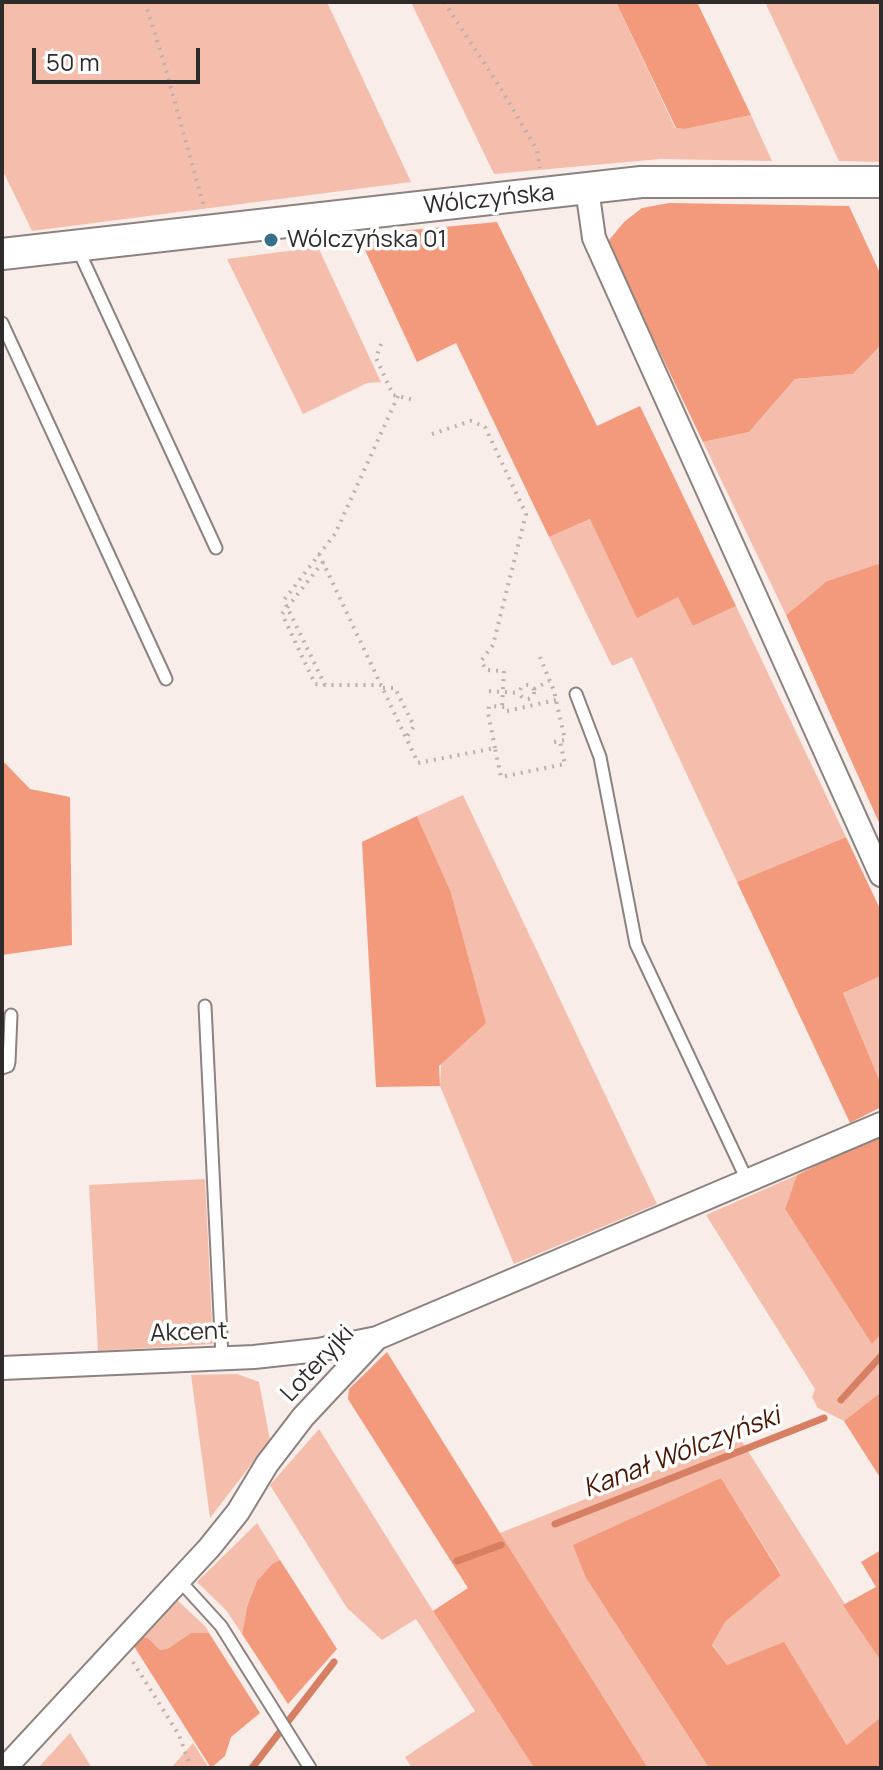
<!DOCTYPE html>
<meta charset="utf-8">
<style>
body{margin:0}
#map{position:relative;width:883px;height:1770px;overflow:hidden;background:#f8ede9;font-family:Manrope,sans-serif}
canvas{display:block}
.frame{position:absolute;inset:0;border:4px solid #2f2b2a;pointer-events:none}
.scale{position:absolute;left:32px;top:48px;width:168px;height:36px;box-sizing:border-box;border:4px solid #2f2b2a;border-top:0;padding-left:10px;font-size:24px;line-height:28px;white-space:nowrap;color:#2f2b2a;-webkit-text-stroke:6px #fff;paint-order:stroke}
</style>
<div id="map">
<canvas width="883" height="1770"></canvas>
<div class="frame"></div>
<div class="scale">50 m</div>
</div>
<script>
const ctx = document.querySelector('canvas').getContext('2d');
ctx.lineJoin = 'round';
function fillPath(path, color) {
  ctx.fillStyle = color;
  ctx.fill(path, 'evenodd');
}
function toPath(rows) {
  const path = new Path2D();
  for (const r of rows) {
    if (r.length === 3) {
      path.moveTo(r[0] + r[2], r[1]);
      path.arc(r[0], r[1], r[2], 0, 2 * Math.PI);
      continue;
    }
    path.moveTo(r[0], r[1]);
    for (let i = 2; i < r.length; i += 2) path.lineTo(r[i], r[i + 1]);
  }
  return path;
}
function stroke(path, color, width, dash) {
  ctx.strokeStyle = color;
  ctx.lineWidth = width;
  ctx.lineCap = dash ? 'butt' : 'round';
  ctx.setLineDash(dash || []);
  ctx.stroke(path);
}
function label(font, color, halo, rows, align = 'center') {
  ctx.font = font + ' Manrope,sans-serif';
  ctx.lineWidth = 7;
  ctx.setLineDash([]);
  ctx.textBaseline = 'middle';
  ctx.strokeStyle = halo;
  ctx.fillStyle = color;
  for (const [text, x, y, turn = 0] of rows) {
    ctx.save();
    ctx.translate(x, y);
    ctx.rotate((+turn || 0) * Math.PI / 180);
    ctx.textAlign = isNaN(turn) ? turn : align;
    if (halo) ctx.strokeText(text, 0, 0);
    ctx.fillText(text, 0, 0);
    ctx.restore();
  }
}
fillPath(toPath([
 [2,2,327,2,411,182,32,231,2,169],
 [411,2,616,2,675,128,685,129,751,115,772,161,660,159,494,174],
 [765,2,881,2,881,162,839,161],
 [318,247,381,382,367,383,303,414,227,259],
 [881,344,881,563,827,581,786,615,703,442,749,432,795,379,853,374],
 [590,519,679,597,693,626,736,606,846,837,737,882,632,657,612,666,549,537],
 [463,795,657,1204,514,1264,440,1086,450,890,417,816],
 [881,976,881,1084,843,993],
 [797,1175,785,1209,872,1343,881,1334,881,1392,844,1421,818,1408,812,1397,815,1389,706,1215],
 [205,1179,213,1344,98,1351,89,1185],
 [237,1374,259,1382,270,1440,210,1518,191,1375],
 [319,1429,433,1611,534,1768,412,1768,405,1757,475,1711,416,1619,382,1640,347,1608,270,1485],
 [741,1440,881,1661,881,1717,848,1746,784,1643,727,1665,712,1644,725,1622,781,1574,721,1478,586,1578,709,1768,648,1768,500,1533,704,1452],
 [257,1523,280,1560,272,1564,257,1581,247,1607,242,1634,226,1610,197,1582],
 [177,1600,206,1627,209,1633,191,1634,169,1648,160,1650,149,1639,140,1635],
 [70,1733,92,1768,38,1768],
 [193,1743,209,1768,171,1768]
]), '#f5beac');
fillPath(toPath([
 [616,2,697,2,751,115,685,129,676,128],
 [669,203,849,206,881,275,881,344,878,348,853,374,795,379,749,432,703,442,619,267,605,245,624,222,642,208],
 [497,222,597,426,640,406,736,606,693,626,678,597,637,618,590,519,549,537,456,343,417,362,358,235],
 [881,563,881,827,786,615,827,581],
 [2,760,30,789,70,797,72,945,2,955],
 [417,816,450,890,486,1023,439,1066,440,1086,376,1087,362,842],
 [846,837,881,911,881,976,843,993,881,1084,881,1107,850,1123,737,882],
 [881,1133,881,1334,872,1344,785,1209,797,1175],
 [387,1352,500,1533,648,1768,534,1768,433,1611,468,1588,348,1399,349,1389],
 [881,1392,881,1479,844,1421],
 [721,1478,781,1575,725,1622,712,1645,727,1665,784,1642,847,1745,881,1717,881,1768,709,1768,586,1578,573,1545],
 [881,1550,881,1661,843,1605,876,1587,861,1562],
 [280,1560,337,1649,288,1704,242,1634,247,1607,257,1581,272,1564],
 [191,1633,209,1633,260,1713,231,1737,225,1756,211,1768,132,1643,140,1635,149,1639,160,1650,169,1648]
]), '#f39a7c');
stroke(toPath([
 [841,1400,881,1356],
 [555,1524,824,1418],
 [457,1561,501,1545],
 [252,1768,334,1662]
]), '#d67f62', 7);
const lane = toPath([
 [77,247,216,548],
 [2,323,166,679],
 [576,694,600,757,636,944,747,1180],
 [205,1006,222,1357],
 [2,1068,8,1066,9,1062,11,1015],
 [180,1581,221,1626,310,1768]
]);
const street = toPath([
 [587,189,594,238,881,875],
 [2,1368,254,1357,318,1350,377,1338],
 [5,1768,209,1548,238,1512,267,1464,303,1417,377,1338,881,1124]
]);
const secondary = toPath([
 [2,254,641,182,881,182]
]);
stroke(lane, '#8c827f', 15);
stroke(street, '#8c827f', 26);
stroke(secondary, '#8c827f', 34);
stroke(toPath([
 [145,2,162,56,204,207],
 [444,2,496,81,537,150,540,168],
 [381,344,376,358,393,395,415,400],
 [398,396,335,534,284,600,287,607,325,685,381,685,418,763,495,748,501,777,565,764,560,741],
 [432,434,471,421,485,427,526,514,493,645,481,661,486,670,504,671,502,706],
 [319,554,381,685],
 [323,562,282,614,315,684,325,685],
 [540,657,554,691,565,740,549,743],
 [527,692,7],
 [383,688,395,688,414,726,406,738],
 [534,689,549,681],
 [489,691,519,693],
 [495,748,488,713,489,706,506,707,507,711,556,700],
 [133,1662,179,1735,191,1768]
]), '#b9b1ad', 4, [2, 6]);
stroke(lane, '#fff', 11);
stroke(street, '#fff', 22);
stroke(secondary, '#fff', 30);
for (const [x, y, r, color] of [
 [271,240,8,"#367089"]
]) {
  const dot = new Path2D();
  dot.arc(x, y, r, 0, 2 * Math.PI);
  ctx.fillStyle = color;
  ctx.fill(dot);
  stroke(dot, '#fff', 3);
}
label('24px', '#2f2b2a', '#fff', [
 ["Wólczyńska",489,200,-6],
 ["Akcent",189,1333,-2],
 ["Loteryjki",318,1364,-47]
]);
label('24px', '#2f2b2a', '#fff', [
 ["Wólczyńska 01",287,240]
], 'left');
label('italic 26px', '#4c1602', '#fff', [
 ["Kanał Wólczyński",682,1453,-21]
]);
</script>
